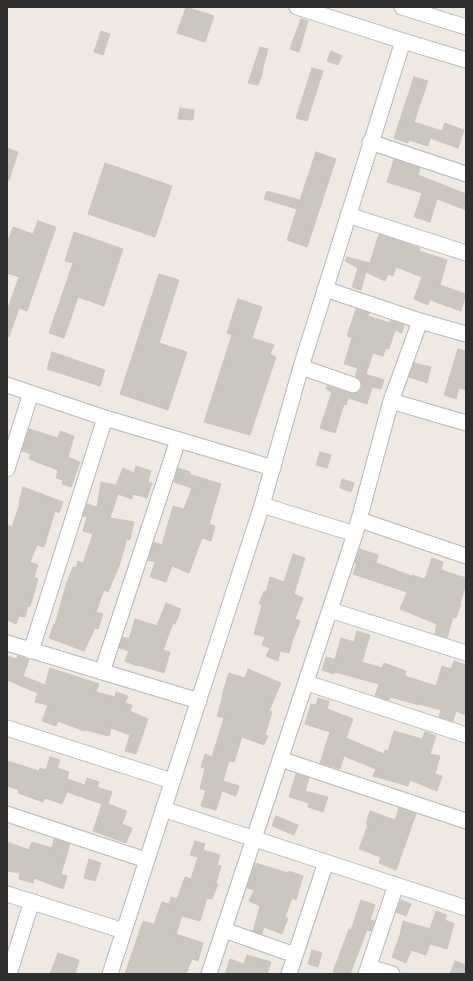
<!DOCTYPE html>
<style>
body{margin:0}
#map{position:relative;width:473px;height:981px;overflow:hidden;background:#efe9e1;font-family:Karla,sans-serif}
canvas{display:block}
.frame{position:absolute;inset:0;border:8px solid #2e2e2e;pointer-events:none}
</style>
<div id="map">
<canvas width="473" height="981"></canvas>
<div class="frame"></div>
</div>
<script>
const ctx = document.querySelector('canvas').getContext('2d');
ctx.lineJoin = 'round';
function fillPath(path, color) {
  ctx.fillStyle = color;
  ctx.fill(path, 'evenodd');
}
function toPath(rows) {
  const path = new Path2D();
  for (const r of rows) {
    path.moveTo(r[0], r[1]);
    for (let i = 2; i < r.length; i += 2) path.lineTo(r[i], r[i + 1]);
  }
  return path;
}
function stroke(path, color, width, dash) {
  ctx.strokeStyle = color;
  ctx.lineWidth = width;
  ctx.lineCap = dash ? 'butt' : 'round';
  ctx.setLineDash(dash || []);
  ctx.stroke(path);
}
const building = toPath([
 [186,7,214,16,205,42,177,33,186,7],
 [301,19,308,21,299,52,290,49,301,19],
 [101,31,110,34,103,55,94,52,101,31],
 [260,47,268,49,262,71,263,71,258,85,248,83,260,47],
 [331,51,342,56,338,65,327,61,331,51],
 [312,68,323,71,307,121,296,118,312,68],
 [414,77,428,81,414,122,442,131,445,123,464,130,458,148,430,138,428,146,409,140,408,143,394,138,414,77],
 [180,108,194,110,193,120,178,119,180,108],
 [7,148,18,152,9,180,7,180,7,148],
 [316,152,336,159,307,247,287,240,297,209,264,199,267,191,300,200,316,152],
 [394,159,420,168,418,175,466,194,466,210,437,199,430,222,414,217,422,193,387,182,394,159],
 [105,163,172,186,155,237,88,214,105,163],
 [38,221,56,227,27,311,19,308,9,337,7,337,7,311,19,277,7,273,7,244,13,227,33,234,38,221],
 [74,232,123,249,104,306,78,297,64,338,49,333,73,263,65,261,74,232],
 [379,234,420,248,419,251,447,260,440,285,466,294,461,311,430,300,428,305,414,299,422,277,396,267,393,276,388,274,385,281,366,272,361,290,352,287,358,268,345,261,347,257,370,263,379,234],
 [159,274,179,280,159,343,187,352,168,410,120,394,159,274],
 [238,299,262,307,252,338,274,345,270,354,276,357,250,435,204,422,232,335,227,333,238,299],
 [356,309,369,313,368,316,390,323,390,320,404,325,402,333,395,330,389,349,386,348,383,356,373,353,366,374,384,380,381,389,372,387,367,404,348,398,346,405,344,404,335,433,320,428,332,392,326,389,327,386,354,394,359,392,362,388,362,384,360,379,355,376,358,368,344,364,352,338,347,336,356,309],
 [458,349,466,351,466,390,459,388,456,399,444,395,458,349],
 [52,352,105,370,100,386,47,369,52,352],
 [414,363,431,367,427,383,409,377,414,363],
 [29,429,58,438,60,431,74,436,68,457,80,462,71,487,62,484,63,480,56,478,58,470,29,459,31,454,22,451,29,429],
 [320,452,331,455,327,468,316,465,320,452],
 [136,466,151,471,148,482,152,483,147,498,133,494,132,499,118,494,110,518,134,522,130,540,127,539,119,566,108,592,104,590,96,612,103,614,98,629,95,628,84,651,49,638,54,624,55,625,66,585,73,567,76,568,78,561,83,563,93,534,83,531,87,517,83,516,87,504,97,507,101,482,116,485,123,468,134,473,136,466],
 [178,468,190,472,189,474,221,484,209,524,215,526,211,541,202,538,189,573,172,566,166,582,150,577,155,562,148,560,154,542,162,545,173,506,184,509,192,488,174,482,178,468],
 [342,479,354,483,351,492,340,488,342,479],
 [23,487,63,502,59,513,55,511,44,547,37,545,30,562,38,565,34,577,38,579,30,607,28,606,25,617,19,616,16,624,7,620,7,525,12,527,20,503,19,503,23,487],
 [360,549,378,555,376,563,412,576,412,575,425,579,432,558,443,562,441,570,466,578,466,584,460,603,461,604,456,618,453,617,447,638,435,634,437,624,400,609,407,592,353,574,357,563,355,563,360,549],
 [293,554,305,558,294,594,303,598,295,619,300,621,292,642,289,653,280,651,278,661,266,656,270,648,262,645,265,637,254,634,262,605,259,604,264,591,266,592,270,577,284,582,293,554],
 [166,603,181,609,175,624,173,623,163,650,170,652,164,673,138,665,137,666,125,661,129,651,119,648,123,637,129,639,135,619,157,626,166,603],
 [357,631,370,635,362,662,382,668,384,663,406,671,405,676,436,686,442,666,451,669,454,661,466,665,466,715,456,711,453,721,439,717,441,710,419,704,419,705,390,697,389,700,375,696,379,684,335,672,334,674,322,670,326,657,335,659,341,638,354,642,357,631],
 [7,656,17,659,18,656,29,660,23,676,45,685,50,668,99,684,96,692,115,697,116,692,128,696,125,703,132,705,130,711,148,719,136,754,125,751,130,735,111,728,109,736,85,730,84,731,58,721,56,726,42,721,48,705,35,702,38,693,7,680,7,656],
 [248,669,281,683,269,711,272,712,265,735,268,736,264,745,242,737,234,762,229,761,223,781,239,786,236,796,222,791,216,810,201,806,206,790,200,789,205,768,201,767,205,754,212,757,224,718,217,716,223,695,222,695,229,673,245,678,248,669],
 [318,698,329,701,327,709,353,719,346,738,384,754,385,750,388,751,394,731,422,739,425,732,436,736,430,754,440,756,435,774,442,776,437,791,410,780,408,786,373,776,376,769,344,756,340,769,320,763,330,732,305,724,311,704,316,705,318,698],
 [50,757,60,760,57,768,69,772,67,779,85,785,87,778,99,782,97,787,112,792,108,804,127,811,122,824,132,828,126,843,93,831,102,804,67,792,62,804,45,798,43,802,18,793,19,790,7,786,7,761,39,771,40,768,46,770,50,757],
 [296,774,309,778,305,791,328,797,323,812,308,807,309,803,289,797,296,774],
 [399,808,416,814,396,870,379,863,381,857,359,849,368,825,366,824,370,811,395,820,399,808],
 [276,816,298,825,294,835,272,826,276,816],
 [54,839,70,844,61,874,67,876,63,889,34,878,33,883,19,879,20,873,7,871,7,842,29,850,32,842,52,848,54,839],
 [195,841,205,844,203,850,220,855,217,865,221,866,216,883,218,884,212,899,207,898,200,921,182,916,176,934,203,943,198,961,192,959,186,974,125,974,143,921,154,924,162,902,169,904,171,897,177,899,185,877,191,879,198,857,190,855,195,841],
 [89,859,101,863,95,881,84,878,89,859],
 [255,863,288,873,289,871,303,876,296,900,292,898,285,917,288,918,282,934,264,927,262,934,253,931,260,906,249,901,254,890,247,888,255,863],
 [361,900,375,905,370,920,374,921,371,931,367,930,350,974,334,974,335,972,333,972,349,929,351,930,361,900],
 [401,900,411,904,406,916,396,912,401,900],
 [436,911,447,915,445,920,454,924,447,949,430,944,426,955,411,950,406,963,392,957,400,935,403,921,430,929,436,911],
 [312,950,322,953,318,967,308,964,312,950],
 [58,953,79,960,75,974,50,974,58,953],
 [247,955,271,962,267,974,225,974,230,959,244,964,247,955],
 [455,961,466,965,466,974,450,974,455,961]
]);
fillPath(building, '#cbc7bf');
stroke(building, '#cbc5ba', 1);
const minor = toPath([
 [297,7,403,41,466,60],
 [402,7,466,27],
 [370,142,466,174],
 [348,215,466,253],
 [325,289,420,321,466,334],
 [301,367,353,385],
 [7,385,105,418,273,468],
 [391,401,466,423],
 [7,469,31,393],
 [262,505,355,534],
 [360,520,466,556],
 [330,610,466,653],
 [7,643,199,701],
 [31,651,105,418],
 [102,672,178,440],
 [307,683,466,735],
 [7,728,172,781],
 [280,759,466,821],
 [163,809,466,908],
 [7,814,146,860],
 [7,894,124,931],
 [224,930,295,955],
 [369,967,392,974],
 [9,974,32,901],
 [110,974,262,505,301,367,403,41],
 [209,974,355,534,391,401,420,321],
 [289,974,326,862],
 [366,974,396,885]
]);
stroke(minor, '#b4b7c1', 17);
stroke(minor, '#fff', 15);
</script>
